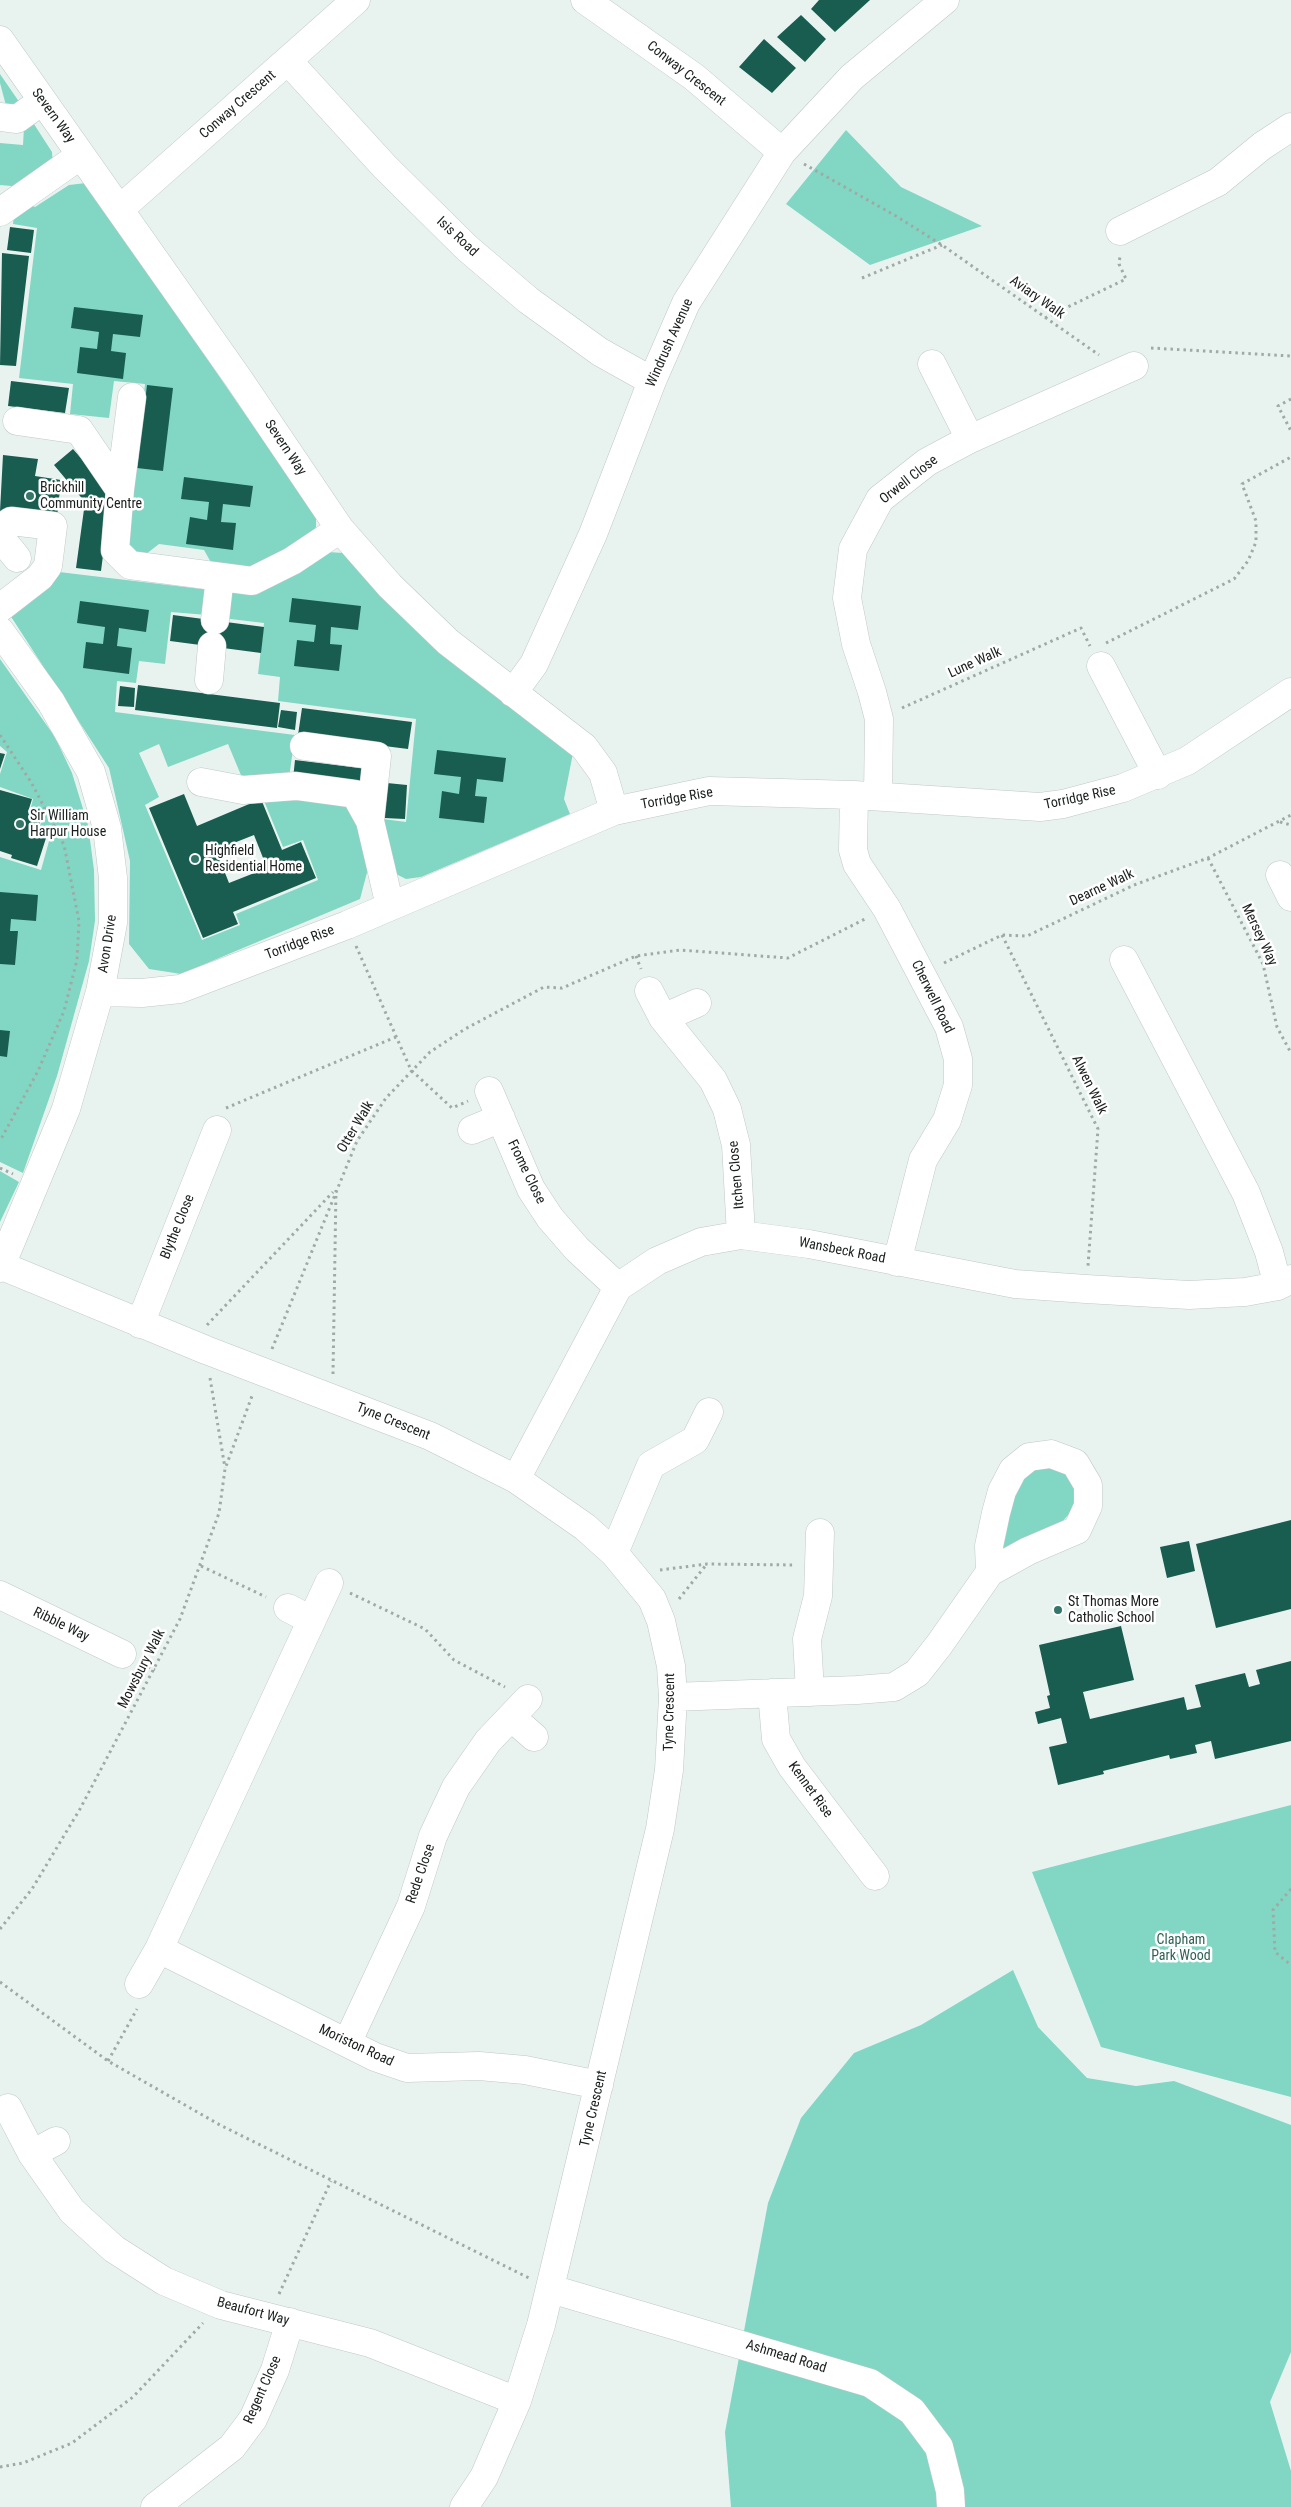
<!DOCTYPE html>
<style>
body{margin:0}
canvas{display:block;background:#e8f3f0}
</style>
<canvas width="1291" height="2507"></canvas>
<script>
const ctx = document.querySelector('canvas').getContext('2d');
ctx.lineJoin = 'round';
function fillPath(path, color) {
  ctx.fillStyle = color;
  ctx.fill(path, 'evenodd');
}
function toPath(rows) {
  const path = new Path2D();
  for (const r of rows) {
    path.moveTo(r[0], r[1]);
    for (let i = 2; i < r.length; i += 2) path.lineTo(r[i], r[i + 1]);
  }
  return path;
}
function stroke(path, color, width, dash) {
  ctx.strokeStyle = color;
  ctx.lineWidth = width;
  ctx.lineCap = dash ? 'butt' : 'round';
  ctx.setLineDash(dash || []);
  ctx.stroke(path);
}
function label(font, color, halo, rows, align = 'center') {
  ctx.font = font + ' "Roboto Condensed",sans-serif';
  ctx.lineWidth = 5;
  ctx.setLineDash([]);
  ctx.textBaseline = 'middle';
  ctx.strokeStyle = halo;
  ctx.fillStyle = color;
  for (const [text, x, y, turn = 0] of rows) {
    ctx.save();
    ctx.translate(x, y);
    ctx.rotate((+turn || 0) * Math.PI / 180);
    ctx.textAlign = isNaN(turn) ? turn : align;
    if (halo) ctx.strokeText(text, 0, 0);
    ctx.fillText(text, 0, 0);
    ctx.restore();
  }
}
fillPath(toPath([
 [0,74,22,106,8,113,0,83],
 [32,121,52,152,53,165,23,187,0,185,0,143,23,145,24,127],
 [846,130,901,187,982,226,870,265,786,204],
 [86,183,316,517,316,527,309,542,261,569,213,566,204,550,159,544,141,558,126,544,145,384,114,381,109,418,70,414,73,384,19,378,37,228,13,224,14,214,28,204,35,207,69,185],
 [328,552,343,553,458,667,573,753,564,799,570,814,421,877,406,879,394,873,383,819,406,822,416,719,278,701,280,677,258,674,264,623,222,618,226,592,256,595],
 [59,572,210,590,207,615,171,612,165,664,139,661,136,683,117,681,115,712,295,735,289,778,243,780,228,744,168,767,159,744,139,753,159,797,145,805,202,940,240,925,236,914,318,880,303,840,283,847,262,796,288,794,353,808,369,865,360,899,181,974,149,969,129,944,130,861,109,768,8,612],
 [0,659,55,737,72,773,88,825,94,870,95,921,89,961,57,1076,23,1173,0,1162,0,857,41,870,51,834,39,830,43,815,30,811,33,799,0,787,0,774,7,752,0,746],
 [0,1171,19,1182,0,1222],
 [1047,1468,1063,1470,1076,1481,1077,1494,1071,1512,1059,1525,1000,1554,1017,1479,1029,1469],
 [1291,1805,1291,2097,1101,2047,1032,1872],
 [1013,1970,1038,2027,1087,2078,1136,2086,1174,2081,1291,2125,1291,2352,1270,2402,1291,2471,1291,2507,731,2507,725,2432,768,2203,801,2118,854,2053,921,2025]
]), '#82d7c4');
fillPath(toPath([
 [819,0,870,0,835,32,811,9],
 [801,15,826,39,805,62,777,37],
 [764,39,796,68,772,93,739,67],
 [10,227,34,230,31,253,7,250],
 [2,253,29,256,16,366,0,365],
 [74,307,143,315,140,337,113,334,111,351,126,353,123,379,77,373,80,347,97,349,99,332,71,328],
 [11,381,69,388,65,413,8,406],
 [147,385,173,388,163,471,137,468],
 [73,449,111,493,101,571,76,568,85,502,54,465],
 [3,455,38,459,35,476,61,480,57,517,0,511],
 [184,477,253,486,250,507,223,504,221,522,236,523,233,550,186,544,190,517,207,520,209,502,181,499],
 [292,598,361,606,358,630,331,627,330,644,342,645,339,671,294,666,297,640,314,642,316,625,289,622],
 [80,601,149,610,146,632,119,628,117,646,132,648,129,674,83,668,86,642,103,644,105,627,77,623],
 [173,615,264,627,261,653,170,641],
 [138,685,280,703,277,728,135,710],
 [120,686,135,688,134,707,118,706],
 [302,708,412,722,408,749,298,735],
 [281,710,297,712,295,730,278,727],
 [437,750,506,758,503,782,477,779,475,796,487,797,484,823,439,818,442,791,459,794,461,777,434,774],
 [0,753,5,754,0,769],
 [295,760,368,769,366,788,293,779],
 [387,783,407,785,405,819,384,818],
 [0,790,32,799,28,812,42,816,37,832,47,835,37,866,11,858,12,855,0,851],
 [184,794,197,826,261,799,282,850,301,842,316,878,233,912,238,924,203,938,149,808],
 [254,835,267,868,229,883,216,850],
 [0,892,38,895,36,921,11,919,10,931,18,931,15,965,0,964],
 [0,1030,10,1031,7,1057,0,1056],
 [1291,1520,1291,1609,1216,1628,1196,1544],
 [1189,1541,1195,1571,1167,1578,1160,1547],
 [1121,1626,1134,1680,1083,1692,1090,1719,1184,1697,1187,1710,1201,1707,1195,1685,1245,1673,1249,1687,1260,1684,1256,1670,1291,1661,1291,1741,1215,1759,1211,1741,1195,1745,1197,1753,1170,1759,1169,1755,1103,1771,1104,1774,1058,1785,1049,1747,1067,1743,1061,1718,1038,1724,1035,1712,1050,1708,1047,1696,1050,1695,1039,1645]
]), '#195d50');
const minor = toPath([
 [585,0,694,77,782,152],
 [0,40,238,378,340,529,390,586,448,642,584,747,603,773,614,811],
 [288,61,385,167,467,248,528,300,600,352,652,381],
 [0,117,17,119,42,101],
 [120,209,356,0],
 [0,212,81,155],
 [1120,231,1218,182,1262,146,1291,127],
 [932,364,970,439],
 [17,421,79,430,120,490,115,550,130,565,252,581,292,561,340,529],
 [120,490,132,397],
 [0,529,11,521,53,526,48,566,40,577,0,608],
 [0,537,17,558],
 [215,620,220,577],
 [0,631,51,702,91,772,107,828,113,878,113,923,100,992,66,1109,0,1268],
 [1101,666,1158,775],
 [209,680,212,646],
 [513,693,534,664,593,534,652,381,686,303,782,152,852,77,945,0],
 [304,746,377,756,370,821],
 [201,782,243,790,296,786,355,794,370,821,390,906],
 [854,795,853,850,857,864,887,909,949,1027,958,1059,958,1085,947,1120,923,1160,897,1262],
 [878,796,879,719,872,692,856,644,847,598,853,549,880,499,927,462,970,439,1134,366],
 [1280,875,1291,897],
 [1124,960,1246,1193,1269,1252,1278,1286],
 [649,991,663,1018,713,1080,727,1109,736,1145,741,1235],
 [100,992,142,993,180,989,347,925,614,811,709,791,854,795,1040,807,1063,804,1123,788,1187,761,1291,692],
 [663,1018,697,1003],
 [489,1091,531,1189,550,1218,577,1249,618,1287],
 [472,1130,501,1118],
 [2,1266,206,1350,430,1436,516,1479,585,1527,614,1553,652,1599,661,1621,671,1666,673,1697,669,1770,660,1829,541,2325,517,2401,484,2477,464,2507],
 [140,1324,217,1130],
 [516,1479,618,1287,657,1261,701,1242,741,1235,809,1244,1015,1284,1086,1289,1189,1295,1245,1292,1278,1286,1291,1279],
 [614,1553,651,1465,695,1440,709,1412],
 [0,1595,122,1654],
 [288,1608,311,1620],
 [810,1692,807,1639,818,1596,820,1533],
 [772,1693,776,1739,792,1767,875,1876],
 [673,1697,857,1690,894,1687,917,1673,939,1645,990,1572,1028,1551,1077,1530,1088,1506,1088,1485,1075,1463,1051,1454,1029,1457,1013,1470,1002,1491,996,1513,989,1546,990,1572],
 [511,1717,534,1737],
 [159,1949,375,2057,407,2068,479,2066,525,2070,599,2085],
 [139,1984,159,1949,329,1583],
 [347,2043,411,1906,433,1836,456,1787,488,1741,528,1699],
 [8,2108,32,2154,72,2211,114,2249,164,2281,221,2305,370,2343,517,2401],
 [32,2154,56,2141],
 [551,2289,870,2383,912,2411,939,2447,950,2491,951,2507],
 [155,2507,232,2447,253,2419,275,2370,290,2322]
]);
stroke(minor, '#bfc9c6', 29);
stroke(toPath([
 [804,164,896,216,942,245,1099,355],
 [862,278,942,245],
 [1045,318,1126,279,1119,264,1120,256],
 [1151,348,1291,356],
 [1291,399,1278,406,1291,431],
 [1106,643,1234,579,1248,561,1256,542,1256,521,1242,484,1291,457],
 [902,708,1081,628,1090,646],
 [0,735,31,782,64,845,79,921,77,960,64,1011,38,1071,0,1141],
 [1280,822,1291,825],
 [1208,858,1263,964,1277,1027,1291,1053],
 [1002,935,1098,1129,1088,1266],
 [356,946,411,1070,452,1108,468,1101],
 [636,956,641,969],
 [944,963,1002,935,1027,936,1134,885,1208,858,1291,815],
 [226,1108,396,1037],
 [0,1168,13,1174],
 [207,1325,333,1192],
 [272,1349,357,1141,386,1098,430,1052,465,1029,544,987,562,988,636,956,680,950,788,958,865,919],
 [333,1374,336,1190],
 [210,1378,225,1468],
 [201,1566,266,1597],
 [660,1570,707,1564,796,1565],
 [350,1593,425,1629,454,1660,505,1687],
 [679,1599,706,1565],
 [142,1664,155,1670],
 [1291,1889,1273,1910,1275,1952,1291,1965],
 [0,1929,32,1889,80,1809,180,1619,219,1513,225,1469,252,1396,255,1397],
 [0,1982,108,2061,220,2125,529,2278],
 [108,2061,137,2009],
 [279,2294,331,2181],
 [0,2467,23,2463,72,2443,133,2397,203,2323]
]), '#a0a9a6', 3, [2.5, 4]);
stroke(minor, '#fff', 28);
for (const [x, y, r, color] of [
 [30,496,5,"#34776a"],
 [20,824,5,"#34776a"],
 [195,859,5,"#34776a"],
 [1058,1610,5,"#34776a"]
]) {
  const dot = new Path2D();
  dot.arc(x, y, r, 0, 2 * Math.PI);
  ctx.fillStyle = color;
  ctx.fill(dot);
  stroke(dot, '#fff', 2);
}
label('14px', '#1a1e1d', '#fff', [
 ["Conway Crescent",686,74,38],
 ["Conway Crescent",238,105,-41],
 ["Severn Way",53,116,54],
 ["Isis Road",457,237,43],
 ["Aviary Walk",1037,298,35],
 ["Windrush Avenue",670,343,-66],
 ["Severn Way",285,448,56],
 ["Orwell Close",909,480,-38],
 ["Lune Walk",975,663,-24],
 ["Torridge Rise",1080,798,-12],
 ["Torridge Rise",677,799,-10],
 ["Dearne Walk",1102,888,-25],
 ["Mersey Way",1259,935,65],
 ["Torridge Rise",300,943,-21],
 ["Avon Drive",108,944,-81],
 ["Cherwell Road",932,997,64],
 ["Alwen Walk",1089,1085,64],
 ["Otter Walk",356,1127,-59],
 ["Frome Close",526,1172,64],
 ["Itchen Close",737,1175,-95],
 ["Blythe Close",178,1227,-68],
 ["Wansbeck Road",842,1251,11],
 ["Tyne Crescent",393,1422,22],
 ["Ribble Way",61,1625,26],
 ["Mowsbury Walk",142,1669,-63],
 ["Tyne Crescent",670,1712,-89],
 ["Kennet Rise",810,1790,54],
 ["Rede Close",421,1874,-71],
 ["Moriston Road",356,2046,25],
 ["Tyne Crescent",594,2109,-77],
 ["Beaufort Way",253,2312,15],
 ["Ashmead Road",786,2357,17],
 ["Regent Close",263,2390,-66]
]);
label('14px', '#1a1e1d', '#fff', [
 ["Brickhill",40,488],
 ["Community Centre",40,504],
 ["Sir William",30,816],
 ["Harpur House",30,832],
 ["Highfield",205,851],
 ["Residential Home",205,867],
 ["St Thomas More",1068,1602],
 ["Catholic School",1068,1618]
], 'left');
label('14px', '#2e6156', '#fff', [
 ["Clapham",1181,1940],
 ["Park Wood",1181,1956]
]);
</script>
